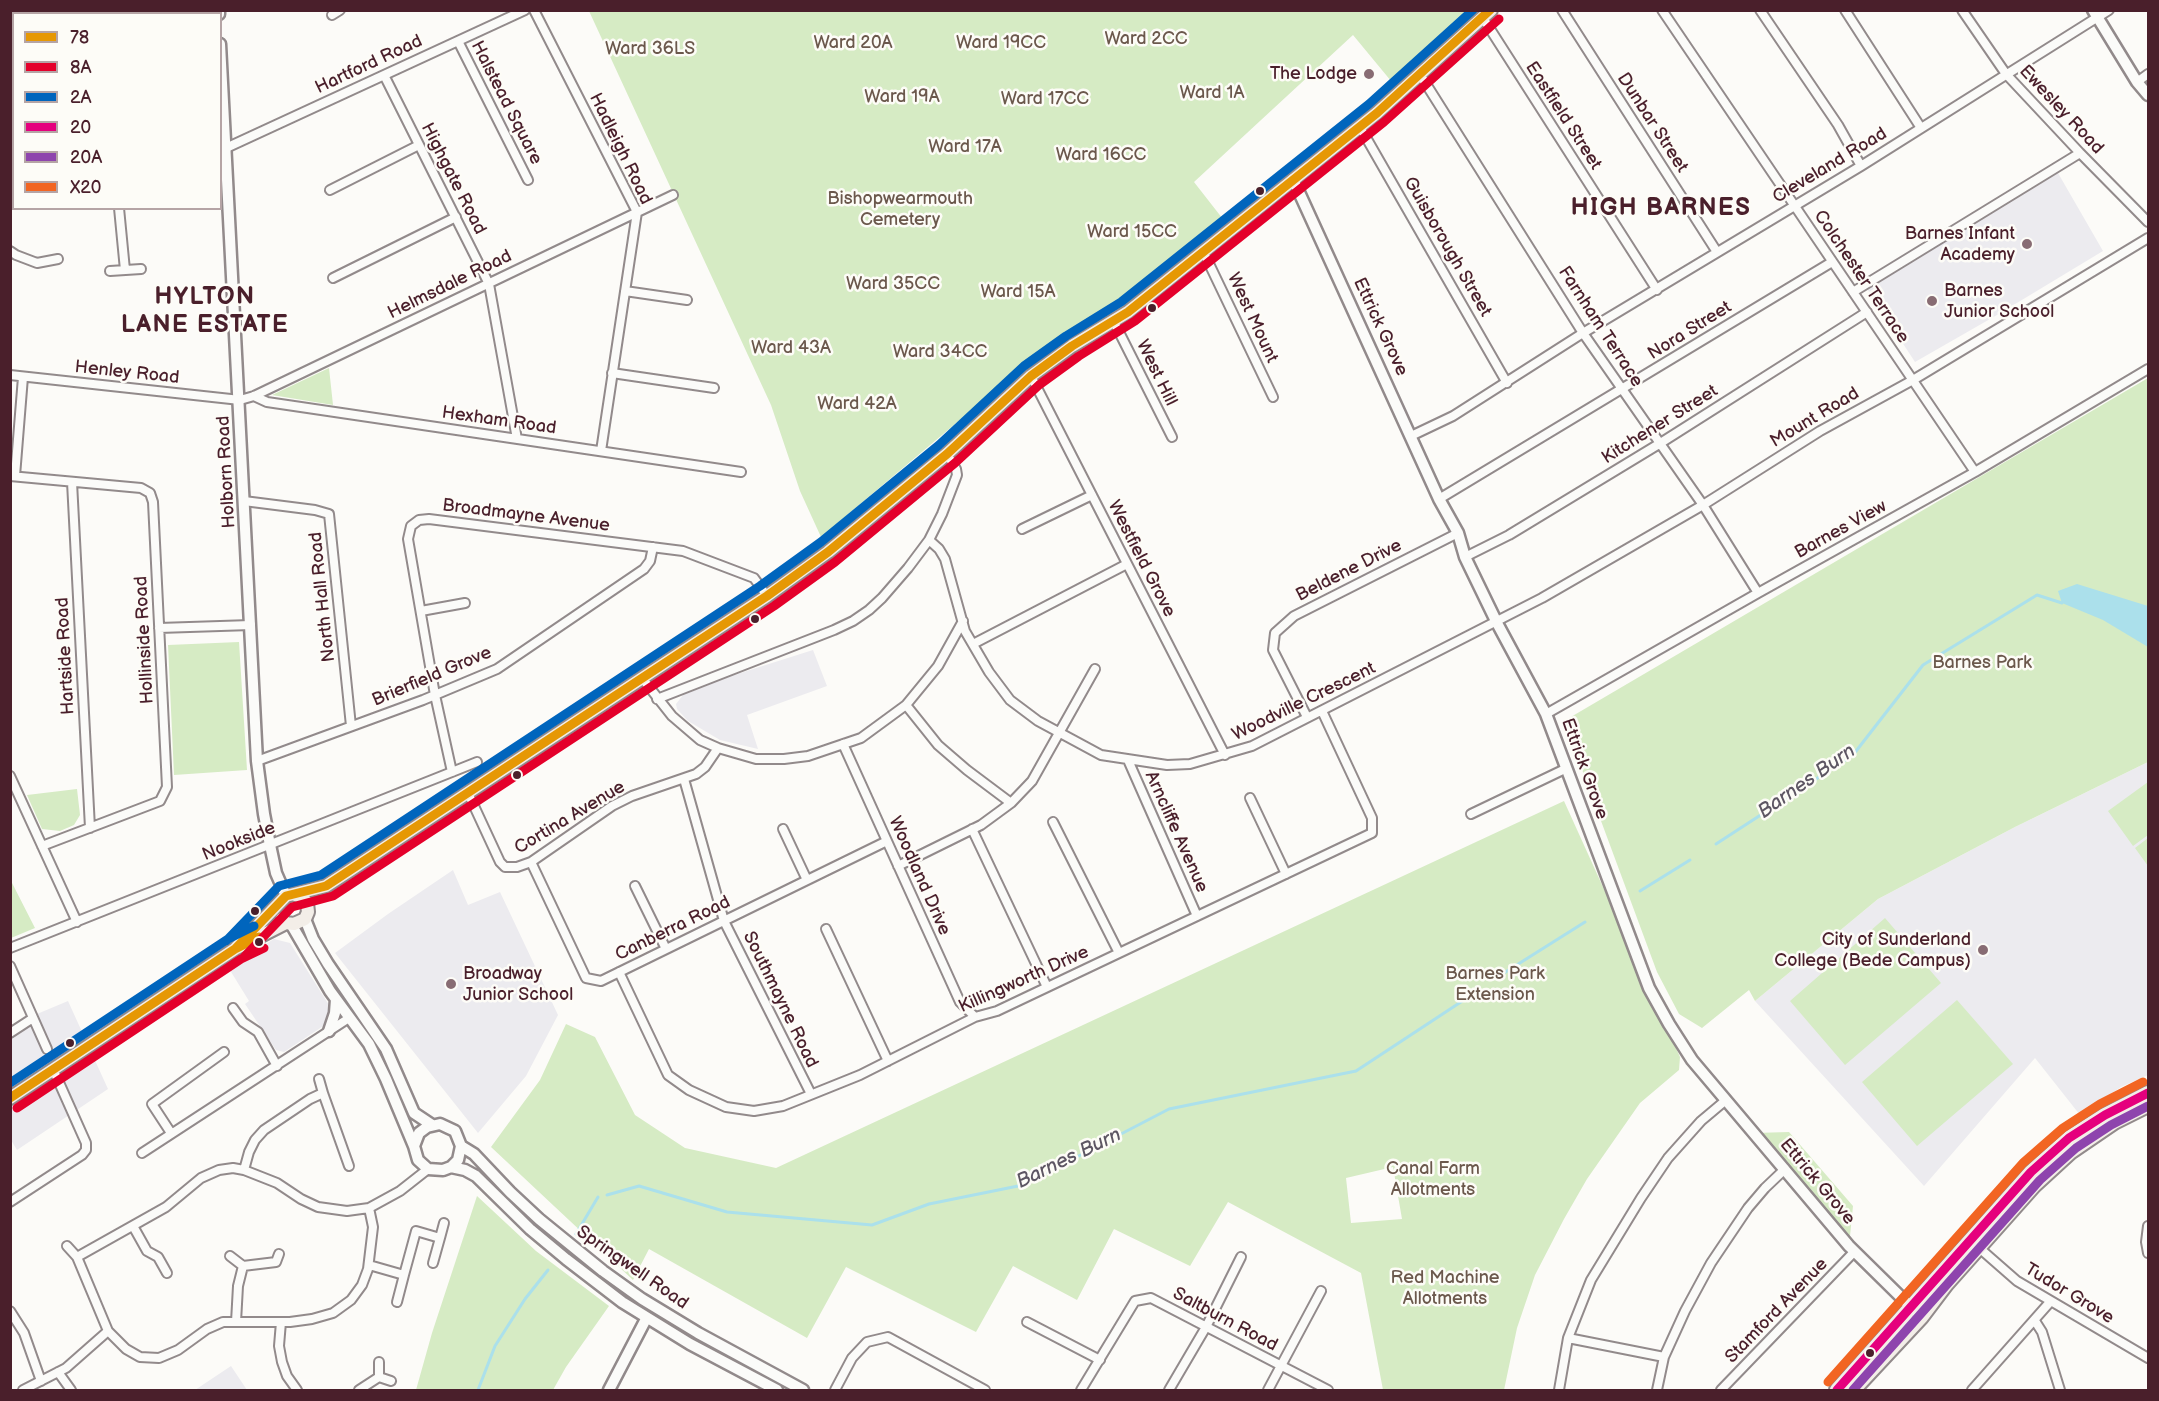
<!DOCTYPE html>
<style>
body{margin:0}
#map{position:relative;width:2159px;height:1401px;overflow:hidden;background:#fcfbf8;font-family:"Balsamiq Sans",sans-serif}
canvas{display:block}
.frame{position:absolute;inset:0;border:12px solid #4a1f2b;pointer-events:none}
.legend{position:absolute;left:12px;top:12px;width:210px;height:198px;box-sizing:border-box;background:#fdfcf7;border:2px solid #b5a4a5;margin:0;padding:8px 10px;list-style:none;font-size:18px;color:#4a1f2b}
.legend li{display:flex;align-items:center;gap:12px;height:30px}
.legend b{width:30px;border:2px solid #b5a4a5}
</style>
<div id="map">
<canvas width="2159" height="1401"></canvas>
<div class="frame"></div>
<ul class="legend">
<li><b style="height:8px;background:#e69804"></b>78</li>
<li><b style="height:8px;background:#e4002b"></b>8A</li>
<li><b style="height:8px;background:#0065bd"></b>2A</li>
<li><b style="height:8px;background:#e5007d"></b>20</li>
<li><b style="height:8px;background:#8e44ad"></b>20A</li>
<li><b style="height:8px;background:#f26522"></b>X20</li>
</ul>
</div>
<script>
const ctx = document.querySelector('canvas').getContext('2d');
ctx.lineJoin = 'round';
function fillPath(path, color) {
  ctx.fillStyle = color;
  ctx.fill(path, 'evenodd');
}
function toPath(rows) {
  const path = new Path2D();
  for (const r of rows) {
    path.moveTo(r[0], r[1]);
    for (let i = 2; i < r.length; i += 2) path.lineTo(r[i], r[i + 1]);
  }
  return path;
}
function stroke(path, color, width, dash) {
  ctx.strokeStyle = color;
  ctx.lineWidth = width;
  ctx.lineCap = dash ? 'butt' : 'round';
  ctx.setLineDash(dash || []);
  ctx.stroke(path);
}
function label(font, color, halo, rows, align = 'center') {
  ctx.font = font + ' "Balsamiq Sans",sans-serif';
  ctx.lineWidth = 5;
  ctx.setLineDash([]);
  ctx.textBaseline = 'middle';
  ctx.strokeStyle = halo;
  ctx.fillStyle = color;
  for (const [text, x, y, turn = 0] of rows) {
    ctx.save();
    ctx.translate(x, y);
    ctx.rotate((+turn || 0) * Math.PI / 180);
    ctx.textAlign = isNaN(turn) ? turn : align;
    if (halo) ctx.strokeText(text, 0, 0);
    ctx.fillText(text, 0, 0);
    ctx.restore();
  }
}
fillPath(toPath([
 [2058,173,2103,251,1997,315,1915,362,1866,287],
 [813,650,827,686,747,715,758,749,720,740,688,721,677,709,676,704,683,695,731,676],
 [2148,762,2148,1075,2121,1087,2080,1115,2035,1058,1924,1186,1755,1001,1878,899,2015,827],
 [453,870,468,905,500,892,558,1015,526,1076,478,1133,335,953,388,914],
 [274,939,290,943,329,1005,328,1023,284,1052,276,1050,245,1004,249,1001,228,967],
 [68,1001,108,1089,17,1150,11,1140,10,1032,37,1014],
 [231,1366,247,1390,195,1390]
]), '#ecebef');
fillPath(toPath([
 [589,11,1479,11,1396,87,1353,35,1194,182,1226,223,1131,301,1052,348,1012,376,821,537,800,491,771,405],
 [329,368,333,405,272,395],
 [2148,378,2148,762,2015,827,1878,899,1755,1001,1749,990,1702,1028,1679,1014,1657,972,1564,721],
 [239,642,247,770,174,775,168,645],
 [2148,782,2148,835,2133,846,2108,811],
 [77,789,80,815,74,825,60,831,42,829,27,795],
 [1564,801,1680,1057,1679,1070,1640,1103,1587,1179,1564,1219,1535,1275,1517,1328,1504,1390,1383,1390,1361,1273,1228,1202,1190,1266,1114,1229,1077,1300,1013,1266,976,1332,846,1267,807,1338,649,1249,633,1280,491,1147,540,1080,566,1024,595,1037,635,1115,685,1148,776,1168],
 [1393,1167,1402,1219,1351,1223,1346,1178],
 [2148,838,2148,866,2135,848],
 [10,879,35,928,11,938,10,938],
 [1885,918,1941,983,1845,1065,1790,1001],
 [1957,1000,2013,1064,1917,1146,1862,1082],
 [1789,1132,1853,1206,1849,1246,1754,1133],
 [477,1196,536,1251,609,1306,566,1367,553,1390,416,1390,432,1333]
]), '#d6ebc4');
fillPath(toPath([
 [2077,584,2148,606,2148,647,2103,620,2062,603,2058,591]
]), '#abe0eb');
stroke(toPath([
 [1716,844,1853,755,1923,665,2037,595,2062,603],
 [1640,891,1690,860],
 [1496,978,1585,922],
 [607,1195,639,1186,727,1212,872,1225,929,1204,1023,1185,1169,1109,1356,1071,1473,994],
 [576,1234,598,1197],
 [478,1390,495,1346,525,1299,548,1270]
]), '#abe0eb', 3);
const minor = toPath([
 [534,10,637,212,601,451],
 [1562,10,1717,252],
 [1662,10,1975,472],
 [1760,10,1838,125,1861,166],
 [1845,10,1921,128],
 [1962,10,2006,74,2080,153,2148,222],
 [332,15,340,10],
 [1483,18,1657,290],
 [10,21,14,25],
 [458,41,528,180],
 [384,75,489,284,517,439],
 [1421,76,1583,333,1703,505,1758,593],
 [2137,82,2148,74],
 [10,105,14,104],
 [1360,127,1507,383],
 [226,148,525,10],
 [330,190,419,145],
 [10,193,14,192],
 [119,208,125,270],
 [10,251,16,255,37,263,58,259],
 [1203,251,1273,397],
 [110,271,141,269],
 [333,278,456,217],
 [625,291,687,300],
 [1853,292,2080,153],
 [1114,322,1172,437],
 [612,373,714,388],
 [10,375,240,400,254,396,673,195],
 [1031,376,1225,755],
 [254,396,267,402,741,472],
 [1411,436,1453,416,1583,333,1861,166,2109,10],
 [947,454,956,469,957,475,942,514,929,540,939,549,945,559,965,631,989,672,1010,700,1038,721,1101,755,1167,765,1190,764,1252,746,1542,598,1703,505,1820,431,1913,380,2148,238],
 [10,476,141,488,150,493,153,502,167,787,160,801,42,846],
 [15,476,23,377],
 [72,482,90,828],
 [1439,499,1832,262],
 [244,501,315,510,329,514,351,726],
 [1022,529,1092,495],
 [1465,557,1509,535,1659,444,1867,312],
 [421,611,465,603],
 [159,628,251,625],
 [973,644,1127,564],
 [642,678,672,716,700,740,718,748,756,759,784,759,808,756,861,738,906,705,938,666,963,621],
 [657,699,834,630,853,621,869,610,882,598,908,568,929,540],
 [906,705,938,745,967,770,1011,803],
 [1546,714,1758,593,1975,472,2148,369],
 [1307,717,1273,650,1275,633,1294,616,1458,533],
 [843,744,960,1002,975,1017],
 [1128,760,1197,916],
 [257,761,423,700,497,669,644,569,650,561,653,547],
 [452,772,435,695,408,539,411,526,419,520,429,519,683,551,754,578,767,596],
 [10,776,77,922],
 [684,779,724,921,811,1094],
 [468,793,500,862,505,867,517,867,531,862,612,806,632,796,696,774,705,767,718,748],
 [1250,798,1286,874],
 [1471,814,1565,769],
 [1053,822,1119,953],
 [783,829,807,880],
 [972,829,1047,987],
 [531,862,586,978,601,981,887,841],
 [898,866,981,825,1011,803,1032,781,1095,669],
 [635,886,666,949],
 [826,929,888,1061],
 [10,948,477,762],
 [10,966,47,1049],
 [619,972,668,1075,689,1090,726,1107,754,1111,783,1106,860,1075,975,1017,997,1011,1372,833,1372,818,1322,711],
 [233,1008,243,1022,258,1032,277,1066],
 [10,1033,33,1018],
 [319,1079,323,1093],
 [171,1133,152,1104,224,1052],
 [142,1153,349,1018],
 [244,1170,249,1152,255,1140,264,1130,310,1099,323,1093,349,1166],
 [10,1202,82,1155,86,1150,86,1143,53,1069],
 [369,1208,373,1227,368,1269,362,1285,351,1300,333,1313,312,1319,290,1322,223,1322,207,1329,178,1350,159,1358,140,1357,126,1349,108,1331,77,1257,166,1207,201,1178,219,1170,233,1168,244,1170,277,1183,301,1199,318,1207,347,1211,369,1208,400,1191,428,1169],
 [133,1226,147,1251,158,1257,167,1273],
 [2148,1226,2146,1242,2148,1253],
 [440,1238,444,1223],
 [67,1246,77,1257],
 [1977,1246,2017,1281,2148,1358],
 [230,1256,243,1266],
 [369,1265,404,1275,397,1302],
 [404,1275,416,1231,440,1238,433,1263],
 [10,1311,24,1333,41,1381],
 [2035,1321,2042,1332,2060,1390],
 [236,1322,238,1286,243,1266,276,1262,279,1254],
 [281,1322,279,1346,282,1362,287,1376,297,1390],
 [1027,1322,1100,1360],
 [1568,1338,1664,1357],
 [58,1372,71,1390],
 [379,1377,379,1362],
 [23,1390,66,1368,108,1331],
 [359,1390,379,1377,391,1381],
 [835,1390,852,1358,867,1342,888,1337,985,1390],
 [1081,1390,1135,1301,1151,1298,1328,1390],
 [1169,1390,1206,1327,1241,1257],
 [1268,1390,1321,1291],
 [1559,1390,1568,1338,1591,1280,1641,1198,1668,1158,1701,1121,1726,1100],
 [1657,1390,1664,1357,1685,1311,1711,1263,1748,1208,1765,1188,1785,1169],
 [1721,1390,1854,1252],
 [1972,1390,2050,1302]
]);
const tertiary = toPath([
 [2093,10,2137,82,2148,95],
 [1293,179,1439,499,1458,533,1465,557,1497,623,1546,714,1649,988,1669,1024,1692,1060,1849,1246,1915,1311],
 [609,1390,646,1319]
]);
const secondary = toPath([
 [219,10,219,14],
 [220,44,257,761,264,814,270,845,276,873,286,896],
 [305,919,313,939,328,964,386,1049,414,1113,432,1125],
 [291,924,330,991,369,1044,386,1079,414,1146,418,1160,428,1169,443,1170,451,1167,458,1160,461,1146,455,1131,440,1124,427,1127,419,1133,414,1146],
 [329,1031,335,1013,336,999],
 [461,1146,474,1154,510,1192,539,1219,603,1271,642,1299,698,1333,803,1390],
 [451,1167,465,1170,476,1176,530,1229,566,1259,622,1302,690,1344,777,1390]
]);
const primary = toPath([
 [282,919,286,923,294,924,305,919,308,912,307,903,303,898,295,895],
 [235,949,286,896,326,886,349,871,767,596,828,552,947,454,1031,376,1072,346,1128,312,1377,113,1491,10],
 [10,1098,235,949,286,923]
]);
const trunk = toPath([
 [1837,1390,2031,1172,2069,1138,2105,1115,2148,1093],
 [1853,1390,1921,1317,1946,1284,2034,1185,2070,1152,2114,1122,2148,1105]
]);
stroke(minor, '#928a8b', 12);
stroke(tertiary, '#928a8b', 15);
stroke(secondary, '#928a8b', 15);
stroke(primary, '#928a8b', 16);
stroke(trunk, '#928a8b', 18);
stroke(minor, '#fbfbf9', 8);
stroke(tertiary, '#fbfbf9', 10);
stroke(secondary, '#fbfbf9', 10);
stroke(primary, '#f3eee8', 12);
stroke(trunk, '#f3eee8', 14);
stroke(toPath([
 [235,949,286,896,326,886,767,596,828,552,947,454,1031,376,1072,346,1128,312,1377,113,1490,10],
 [10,1098,235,949,259,937]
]), '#e69804', 9);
stroke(toPath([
 [244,957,292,907,333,896,774,606,835,562,955,463,1039,385,1079,356,1135,321,1384,122,1499,19],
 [17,1108,241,959,264,948]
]), '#e4002b', 9);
stroke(toPath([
 [226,941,279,886,321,875,760,586,821,542,939,445,1024,366,1066,336,1121,302,1369,104,1473,10],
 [10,1083,228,939,254,926]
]), '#0065bd', 9);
stroke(toPath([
 [1837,1390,2031,1172,2069,1138,2105,1115,2148,1093]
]), '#e5007d', 9);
stroke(toPath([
 [1853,1390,2040,1180,2076,1148,2111,1125,2148,1106]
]), '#8e44ad', 9);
stroke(toPath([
 [1828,1382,2023,1163,2063,1128,2100,1104,2143,1082]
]), '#f26522', 9);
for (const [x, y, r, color] of [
 [1369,74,6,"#886c73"],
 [1260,191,5,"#4a1f2b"],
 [2027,244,6,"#886c73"],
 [1932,301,6,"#886c73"],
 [1152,308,5,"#4a1f2b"],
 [755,619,5,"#4a1f2b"],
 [517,775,5,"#4a1f2b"],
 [255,911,5,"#4a1f2b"],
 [259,942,5,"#4a1f2b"],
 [1983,950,6,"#886c73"],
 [451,984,6,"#886c73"],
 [70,1043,5,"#4a1f2b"],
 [1870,1353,5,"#4a1f2b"]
]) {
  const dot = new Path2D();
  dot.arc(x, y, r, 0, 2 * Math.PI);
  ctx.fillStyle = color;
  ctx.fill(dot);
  stroke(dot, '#fdfcf7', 2);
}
label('18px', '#6b584c', '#fdfcf7', [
 ["Ward 2CC",1146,39],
 ["Ward 20A",853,43],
 ["Ward 19CC",1001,43],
 ["Ward 36LS",650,49],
 ["Ward 1A",1212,93],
 ["Ward 19A",902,97],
 ["Ward 17CC",1045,99],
 ["Ward 17A",965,147],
 ["Ward 16CC",1101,155],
 ["Bishopwearmouth",900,199],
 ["Cemetery",900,220],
 ["Ward 15CC",1132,232],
 ["Ward 35CC",893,284],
 ["Ward 15A",1018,292],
 ["Ward 43A",791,348],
 ["Ward 34CC",940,352],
 ["Ward 42A",857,404],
 ["Barnes Park",1982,663],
 ["Barnes Park",1495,974],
 ["Extension",1495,995],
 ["Canal Farm",1433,1169],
 ["Allotments",1433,1190],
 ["Red Machine",1445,1278],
 ["Allotments",1445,1299]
]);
label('18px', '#4a1f2b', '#fdfcf7', [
 ["Hartford Road",369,65,-25],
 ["Halstead Square",506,103,63],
 ["Ewesley Road",2061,110,47],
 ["Eastfield Street",1563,116,57],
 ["Dunbar Street",1652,123,57],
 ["Hadleigh Road",620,149,64],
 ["Cleveland Road",1830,166,-31],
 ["Highgate Road",453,179,63],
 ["Guisborough Street",1447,247,60],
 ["Colchester Terrace",1861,277,56],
 ["Helmsdale Road",450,285,-26],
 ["West Mount",1252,318,65],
 ["Ettrick Grove",1380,327,65],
 ["Farnham Terrace",1600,327,57],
 ["Nora Street",1690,331,-32],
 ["Henley Road",127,373,6],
 ["West Hill",1156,373,64],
 ["Mount Road",1815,418,-31],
 ["Hexham Road",499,421,8],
 ["Kitchener Street",1660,425,-32],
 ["Holborn Road",227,472,-93],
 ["Broadmayne Avenue",526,516,7],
 ["Barnes View",1841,530,-29],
 ["Westfield Grove",1141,559,63],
 ["Beldene Drive",1349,571,-27],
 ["North Hall Road",323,597,-96],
 ["Hollinside Road",145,640,-93],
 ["Hartside Road",66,656,-93],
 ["Brierfield Grove",432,677,-23],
 ["Woodville Crescent",1304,702,-26],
 ["Ettrick Grove",1584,769,70],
 ["Cortina Avenue",570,818,-31],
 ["Arncliffe Avenue",1176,832,66],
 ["Nookside",239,842,-22],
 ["Woodland Drive",919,876,66],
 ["Canberra Road",673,929,-26],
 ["Killingworth Drive",1024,980,-24],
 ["Southmayne Road",780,1000,64],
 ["Ettrick Grove",1817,1182,50],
 ["Springwell Road",632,1268,35],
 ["Tudor Grove",2069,1294,31],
 ["Stamford Avenue",1777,1311,-46],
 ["Saltburn Road",1225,1320,28]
]);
label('18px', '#4a1f2b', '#fdfcf7', [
 ["The Lodge",1357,74],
 ["Barnes Infant",2015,234],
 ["Academy",2015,255],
 ["Barnes",1944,291,"left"],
 ["Junior School",1944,312,"left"],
 ["City of Sunderland",1971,940],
 ["College (Bede Campus)",1971,961],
 ["Broadway",463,974,"left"],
 ["Junior School",463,995,"left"]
], 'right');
label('italic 20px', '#5d5663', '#fdfcf7', [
 ["Barnes Burn",1807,782,-35],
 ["Barnes Burn",1069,1159,-26]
]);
ctx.letterSpacing = '1.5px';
label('bold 24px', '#4a1f2b', '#fdfcf7', [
 ["HIGH BARNES",1661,209],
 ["HYLTON",205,298],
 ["LANE ESTATE",205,326]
]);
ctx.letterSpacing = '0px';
</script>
